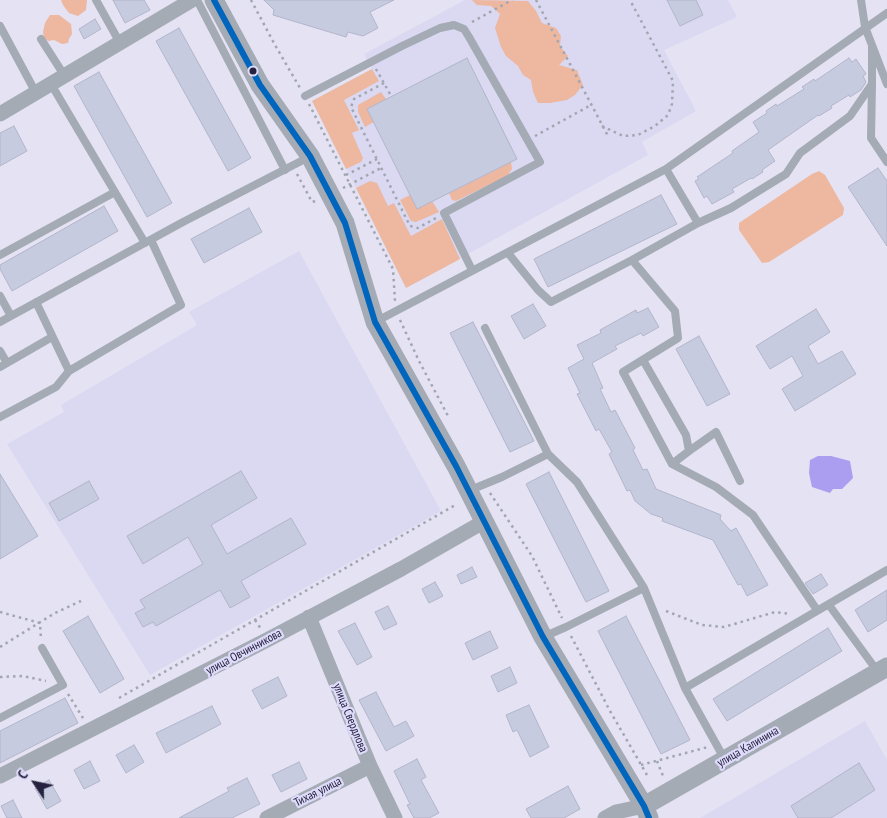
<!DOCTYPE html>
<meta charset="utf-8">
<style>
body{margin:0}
#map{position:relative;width:887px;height:818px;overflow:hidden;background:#e4e2f3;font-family:"PT Sans Narrow",sans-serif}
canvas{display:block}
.north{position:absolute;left:10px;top:758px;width:50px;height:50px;-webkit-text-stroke:4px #dedbfa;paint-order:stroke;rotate:304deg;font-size:14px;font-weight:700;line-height:20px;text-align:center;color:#25213e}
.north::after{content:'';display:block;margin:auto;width:18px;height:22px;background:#25213e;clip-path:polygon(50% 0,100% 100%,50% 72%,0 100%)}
</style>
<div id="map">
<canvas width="887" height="818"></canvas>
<div class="north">С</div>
</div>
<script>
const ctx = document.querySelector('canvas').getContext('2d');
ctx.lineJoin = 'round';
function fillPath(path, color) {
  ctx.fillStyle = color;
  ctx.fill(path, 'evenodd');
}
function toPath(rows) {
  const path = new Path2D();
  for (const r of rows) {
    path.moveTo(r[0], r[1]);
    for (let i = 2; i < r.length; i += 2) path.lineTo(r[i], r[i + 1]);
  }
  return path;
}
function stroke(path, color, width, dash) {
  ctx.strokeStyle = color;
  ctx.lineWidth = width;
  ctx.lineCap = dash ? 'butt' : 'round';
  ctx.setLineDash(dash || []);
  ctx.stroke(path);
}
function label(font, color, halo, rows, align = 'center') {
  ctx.font = font + ' "PT Sans Narrow",sans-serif';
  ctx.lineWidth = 4.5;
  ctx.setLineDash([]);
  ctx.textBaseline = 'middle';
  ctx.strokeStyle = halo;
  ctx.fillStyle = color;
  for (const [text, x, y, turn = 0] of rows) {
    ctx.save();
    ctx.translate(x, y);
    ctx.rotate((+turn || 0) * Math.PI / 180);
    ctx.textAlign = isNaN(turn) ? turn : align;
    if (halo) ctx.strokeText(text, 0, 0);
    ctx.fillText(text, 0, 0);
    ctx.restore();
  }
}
fillPath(toPath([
 [465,0,728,0,737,17,664,50,696,111,642,142,648,155,406,288,312,101,372,69,364,54],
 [299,251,441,511,150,675,7,444,64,412,61,405,197,325,189,312],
 [865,721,887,760,887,818,700,818]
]), '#dbd9f2');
fillPath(toPath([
 [61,0,87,0,86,10,78,16,69,13,63,5],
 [472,0,528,1,536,11,542,23,556,28,561,36,560,46,568,56,559,65,577,70,583,85,575,95,567,100,550,103,538,103,533,92,531,80,523,75,518,66,506,56,501,47,495,28,500,14,491,6,477,5],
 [50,15,59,15,71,24,72,34,69,39,68,43,62,44,54,40,48,41,44,38,43,32,45,23],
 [372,69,379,81,344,100,359,130,352,133,363,158,361,162,346,169,312,101],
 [381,92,386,99,367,109,374,122,365,127,358,112,358,105],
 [511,162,512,169,507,176,456,201,452,200,449,193],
 [819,171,825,175,844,208,843,215,769,262,762,263,739,230,739,223,812,174],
 [370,181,377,183,388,206,394,203,411,236,442,219,460,259,406,288,356,188],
 [410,195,417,209,432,201,439,212,416,222,411,221,400,200]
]), '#edb7a0');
fillPath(toPath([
 [818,456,831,456,850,461,853,478,842,489,833,489,830,493,812,487,809,473,810,460]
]), '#ab9ef0');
const building = toPath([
 [113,0,144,0,150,10,125,23,113,0],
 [264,0,394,0,370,12,378,28,363,36,348,32,346,37,273,15,274,10,264,0],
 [667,0,696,0,703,15,680,26,667,0],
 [95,19,101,29,84,39,79,29,95,19],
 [179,28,251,158,228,171,156,41,179,28],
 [467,58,517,159,417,209,367,109,467,58],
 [849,58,852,62,856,59,866,74,863,76,866,82,861,90,850,97,849,95,831,106,832,108,819,116,818,115,768,150,775,161,762,170,763,172,752,179,751,178,732,189,734,192,712,204,707,196,704,198,695,181,699,179,697,177,733,153,732,151,759,132,753,122,767,113,766,111,776,104,777,106,804,89,802,87,814,79,815,81,849,58],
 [99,72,172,203,147,217,74,86,99,72],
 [14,126,27,151,0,166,0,133,14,126],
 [878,168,887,181,887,246,848,187,878,168],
 [661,195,677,224,548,287,534,259,661,195],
 [104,206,118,231,12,291,0,269,0,265,104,206],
 [249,208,262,232,204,263,191,239,249,208],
 [533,304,546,326,524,339,511,316,533,304],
 [648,308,659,327,643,336,641,333,615,346,617,349,592,363,603,388,600,389,611,412,615,410,635,448,633,450,643,470,647,469,656,489,721,515,720,519,731,531,736,528,768,585,747,596,741,584,738,585,713,540,662,521,663,518,651,514,635,501,630,490,627,491,609,454,612,452,599,429,596,431,577,394,580,393,568,368,584,359,577,345,601,333,600,330,636,310,637,313,648,308],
 [816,309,830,332,808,346,818,364,842,351,856,374,795,411,782,389,803,376,792,356,770,369,756,346,816,309],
 [473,322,534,441,510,452,450,333,473,322],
 [699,336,730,394,707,406,676,349,699,336],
 [241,471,257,498,211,525,227,554,291,518,306,544,241,581,250,597,230,608,220,590,156,626,153,622,143,627,135,613,145,608,140,600,203,564,188,537,143,564,127,536,241,471],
 [549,472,609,591,586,602,526,484,549,472],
 [0,474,38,536,0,559,0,474],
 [89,481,99,499,59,521,49,503,89,481],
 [472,567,477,577,461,584,457,575,472,567],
 [821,574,828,585,813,594,805,583,821,574],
 [435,582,443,596,429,603,422,589,435,582],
 [887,590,887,620,868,632,855,610,887,590],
 [388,606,397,624,384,630,375,612,388,606],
 [88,616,124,679,100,693,63,631,88,616],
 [626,616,690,740,661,754,598,631,626,616],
 [355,623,372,657,357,665,338,631,355,623],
 [828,628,842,651,727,721,713,699,828,628],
 [490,631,498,648,473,660,465,643,490,631],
 [510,667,517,683,498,692,491,676,510,667],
 [278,677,287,696,262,709,252,690,278,677],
 [376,692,394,727,406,721,414,736,386,751,359,700,376,692],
 [65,698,78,723,0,763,0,731,65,698],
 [529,705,549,747,530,757,517,730,513,732,506,715,529,705],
 [212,706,221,724,166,753,156,733,212,706],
 [134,745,144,762,126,773,116,755,134,745],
 [417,759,426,777,421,780,439,813,429,818,414,818,407,805,410,804,394,771,417,759],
 [90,761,100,781,84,789,74,770,90,761],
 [299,762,307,779,281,792,272,775,299,762],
 [859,763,875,790,831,818,798,818,791,806,859,763],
 [247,778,260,804,232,818,179,818,229,791,227,788,247,778],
 [49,780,61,801,47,809,35,788,49,780],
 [568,786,580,809,564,818,531,818,526,809,568,786],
 [13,800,22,818,7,818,1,806,13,800]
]);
fillPath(building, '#c7cbe0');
stroke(building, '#b2b5ca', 1);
stroke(toPath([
 [251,0,275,45,300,88],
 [536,0,608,136],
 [472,22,512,0],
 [376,69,390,94],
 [384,83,354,99,351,107,410,226,418,228,436,218],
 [309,104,393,269,395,301],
 [602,126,623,136,638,135,655,126,668,115,672,104,673,81,630,0],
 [535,136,591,105],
 [297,174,312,202,316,201],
 [346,175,377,159],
 [343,188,381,168],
 [400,320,419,361,448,416],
 [490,493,532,556,562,618],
 [666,611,702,625,724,627,775,612,790,614],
 [0,612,40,623,41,639],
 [255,620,261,629],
 [571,636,610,711,647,775],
 [0,647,55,613,81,601],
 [0,677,23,676,46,681],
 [68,694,83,718],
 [119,698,457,504],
 [657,761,663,776],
 [641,765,708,747]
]), '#a1a6b0', 2.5, [2.5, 4]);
stroke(toPath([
 [96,0,120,43],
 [197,0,285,170],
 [861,0,865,27,887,84],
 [0,26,36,93],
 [41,39,64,75],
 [51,84,145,243],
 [872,84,871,138,887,162],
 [305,96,402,46,440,28,454,25,464,29,469,37,540,162,444,213,472,270],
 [666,169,698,223],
 [508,253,538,290,551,302,632,260,698,223,731,208,786,174,800,153,850,116,872,84,872,47],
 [0,255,115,192],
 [632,260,675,311,678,338,623,372,672,464,716,487,753,515,817,610],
 [0,296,11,316],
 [36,302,69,371,181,305,151,240],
 [0,322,183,222,309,157],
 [375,322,666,169,887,13],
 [485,328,548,454,577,482,644,588,685,688,725,760],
 [0,351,7,363],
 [643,360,686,435,689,451,672,464],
 [0,367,52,337],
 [0,417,56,387,69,371],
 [689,451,716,432,740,481],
 [468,491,502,477,548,454],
 [829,605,878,672],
 [543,637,566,627,644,588],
 [685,688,887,570],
 [0,718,63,685,42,648]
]), '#a4abb5', 8);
stroke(toPath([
 [0,114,192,0],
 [309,617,370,766,395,818],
 [0,776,267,640,401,569,485,521],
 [267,818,370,766],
 [605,818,616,812,644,806]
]), '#a4abb5', 15);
stroke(toPath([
 [214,0,260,85,310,156,345,223,375,322,456,466,543,637,644,806,649,818],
 [644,806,887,667]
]), '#a4abb5', 19);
stroke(toPath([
 [214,0,260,85,310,156,345,223,375,322,456,466,543,637,644,806,649,818]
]), '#0065bd', 6);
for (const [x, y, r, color] of [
 [253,71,4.5,"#25213e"]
]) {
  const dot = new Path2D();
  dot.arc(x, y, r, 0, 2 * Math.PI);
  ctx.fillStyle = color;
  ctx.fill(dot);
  stroke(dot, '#dedbfa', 2);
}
label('12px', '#25213e', '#dedbfa', [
 ["улица Овчинникова",244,652,-28],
 ["улица Свердлова",350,718,68],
 ["улица Калинина",748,747,-30],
 ["Тихая улица",318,792,-27]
]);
</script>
